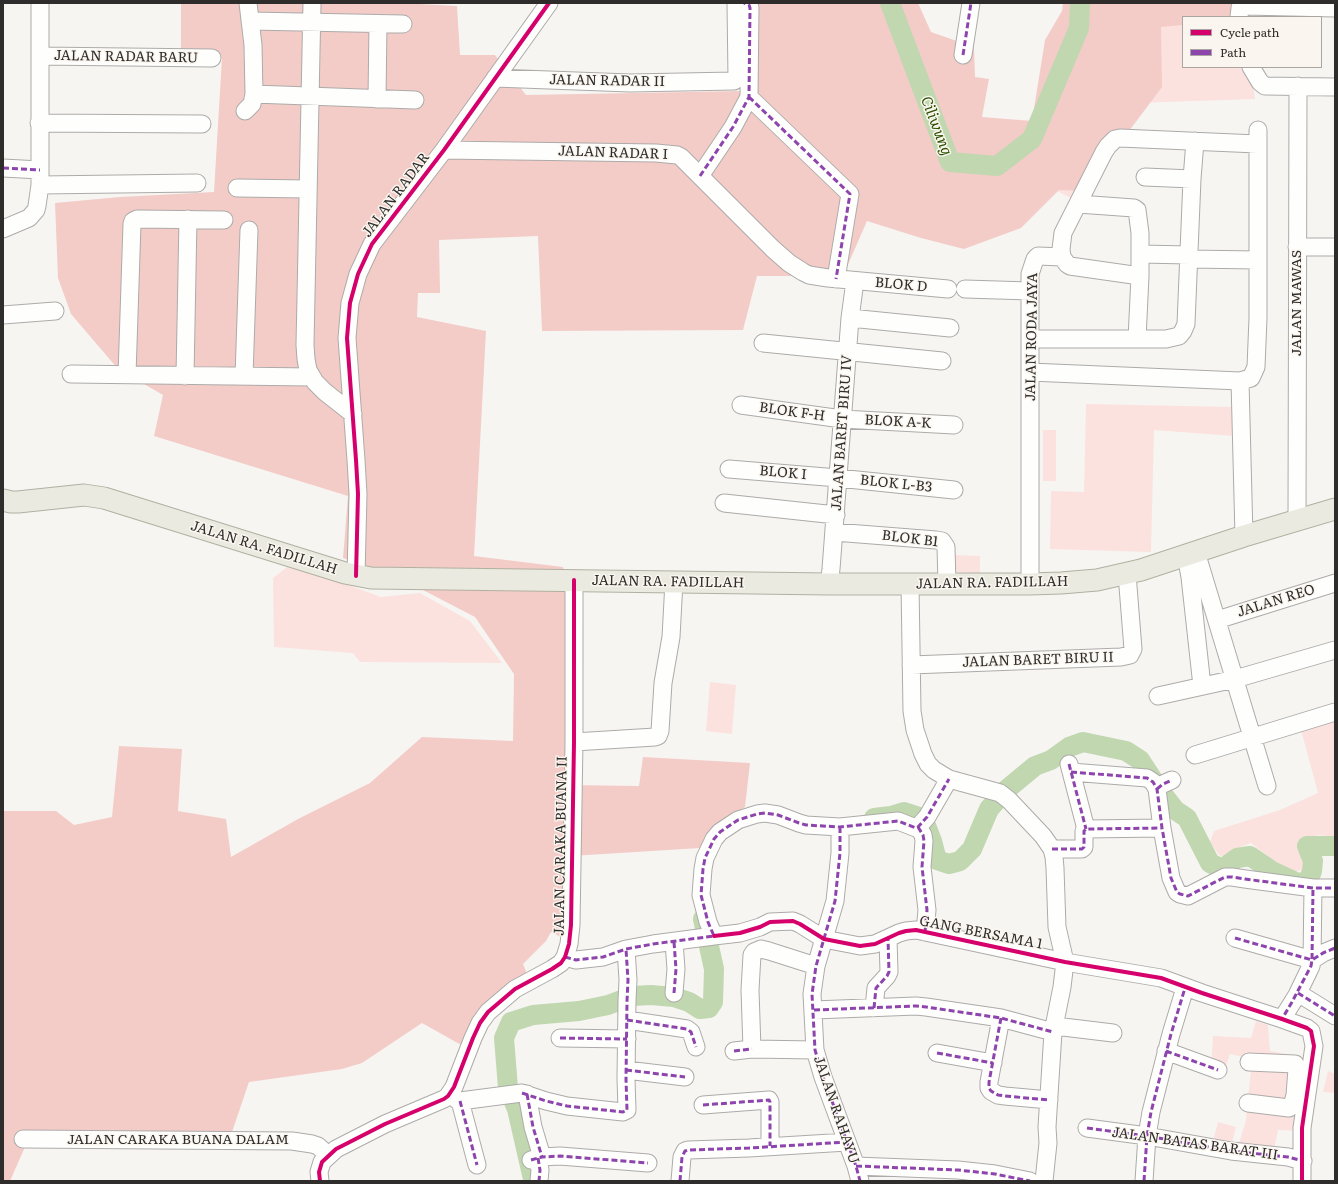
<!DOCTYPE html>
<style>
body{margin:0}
#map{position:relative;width:1338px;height:1184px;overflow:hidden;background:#f7f5f2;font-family:Literata,serif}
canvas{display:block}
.frame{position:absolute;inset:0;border:4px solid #2f2d2b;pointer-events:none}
.legend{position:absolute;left:1182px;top:16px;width:140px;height:52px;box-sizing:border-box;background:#faf6ef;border:1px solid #a9a6a1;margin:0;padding:5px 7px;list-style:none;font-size:12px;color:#2f2d2b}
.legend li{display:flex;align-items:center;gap:8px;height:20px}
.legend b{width:20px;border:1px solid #a9a6a1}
</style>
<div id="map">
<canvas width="1338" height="1184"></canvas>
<div class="frame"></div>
<ul class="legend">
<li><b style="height:5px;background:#d6006c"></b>Cycle path</li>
<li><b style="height:5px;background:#8e44ad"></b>Path</li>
</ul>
</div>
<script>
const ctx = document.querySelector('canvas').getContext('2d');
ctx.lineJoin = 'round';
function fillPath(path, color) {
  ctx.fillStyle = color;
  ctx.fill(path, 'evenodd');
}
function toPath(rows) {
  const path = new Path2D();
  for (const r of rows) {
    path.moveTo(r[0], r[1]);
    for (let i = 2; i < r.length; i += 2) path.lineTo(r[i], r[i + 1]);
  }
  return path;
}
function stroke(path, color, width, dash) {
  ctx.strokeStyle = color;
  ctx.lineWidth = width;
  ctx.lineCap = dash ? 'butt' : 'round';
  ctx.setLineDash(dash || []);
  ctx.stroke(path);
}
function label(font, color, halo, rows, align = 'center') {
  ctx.font = font + ' Literata,serif';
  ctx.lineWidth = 3;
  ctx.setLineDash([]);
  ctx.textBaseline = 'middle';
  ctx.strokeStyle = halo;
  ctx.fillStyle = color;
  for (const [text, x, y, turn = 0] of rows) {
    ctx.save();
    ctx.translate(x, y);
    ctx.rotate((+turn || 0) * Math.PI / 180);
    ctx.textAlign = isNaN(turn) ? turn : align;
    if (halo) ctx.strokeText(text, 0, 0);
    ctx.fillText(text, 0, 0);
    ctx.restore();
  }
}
fillPath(toPath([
 [1183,17,1183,67,1251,67,1255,99,1134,103,1077,201,1041,183,1086,47],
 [1086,404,1235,407,1234,436,1154,430,1151,552,1050,549,1051,491,1084,492],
 [1043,430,1056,430,1056,481,1043,481],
 [953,555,980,556,980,573,952,572],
 [291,564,381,597,420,593,470,621,502,663,360,662,353,653,274,647,273,578],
 [710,682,736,685,732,734,706,731],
 [1335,716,1335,837,1318,835,1306,841,1309,853,1306,868,1296,872,1283,868,1251,843,1240,847,1228,859,1219,855,1210,842,1214,831,1280,810,1318,793,1300,726],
 [1256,1021,1268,1025,1270,1051,1309,1058,1304,1131,1278,1130,1274,1150,1238,1147,1246,1120,1252,1059,1230,1054,1224,1072,1211,1069,1213,1036,1251,1038],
 [1328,1071,1335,1074,1335,1093,1323,1092],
 [1218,1122,1236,1127,1230,1150,1212,1145]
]), '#fbe2df');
fillPath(toPath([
 [181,3,402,3,457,6,460,55,495,55,526,95,742,91,747,3,918,3,931,32,974,47,975,77,989,79,982,117,1032,121,1045,40,1062,11,1063,3,1237,3,1237,17,1183,17,1183,25,1161,27,1162,87,1084,191,1059,190,1021,228,964,249,921,238,867,221,843,276,757,276,743,330,542,331,538,236,439,240,440,293,418,293,417,317,486,331,474,556,563,567,575,643,570,785,639,786,643,757,750,763,745,807,713,828,700,848,571,856,565,939,551,932,546,941,523,964,529,979,463,1046,422,1023,362,1063,342,1069,249,1082,232,1132,28,1140,10,1181,3,1181,3,811,56,811,74,825,112,817,119,746,182,749,178,811,226,819,231,857,298,819,370,783,422,737,513,741,514,674,475,617,394,575,343,558,348,496,154,436,163,395,118,369,71,314,58,278,55,203,120,197,214,192,222,58,181,55]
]), '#f3ccc8');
stroke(toPath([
 [890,3,950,162,997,166,1032,139,1079,28,1080,3],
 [874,818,891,816,904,812,919,817,927,828,932,841,937,860,949,864,960,861,972,849,989,809,1006,790,1035,766,1051,760,1069,747,1083,742,1126,751,1140,760,1161,792,1175,810,1187,818,1210,863,1222,869,1237,858,1250,856,1272,871,1300,884,1309,879,1312,871,1313,861,1307,846,1335,846],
 [533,1179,517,1109,508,1088,504,1038,511,1022,533,1015,579,1011,608,1005,632,996,651,995,674,997,689,1002,700,1009,709,1008,713,1002,714,969,703,919]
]), '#c0d7b0', 20);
const minor = toPath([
 [312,3,305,345,306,359,308,370,315,382,325,392,353,414],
 [1239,17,1240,8,1245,6,1335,8],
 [250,21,403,24],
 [963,55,971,3],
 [40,56,212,58],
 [1251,67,1260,82,1265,86,1335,87],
 [495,78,630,83,734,81,737,79,736,3],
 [254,94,415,100],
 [749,97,850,194,836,279],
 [377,99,378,24],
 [245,111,252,104,254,94,253,45,248,3],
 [39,123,202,124],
 [444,150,656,153,677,155,681,157,773,249,789,263,803,272,809,275,828,278,948,289],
 [3,168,40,170],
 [700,176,733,127,749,97,750,8,749,5,744,3],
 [1145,177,1192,179],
 [40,185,197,183],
 [237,188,308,189],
 [1078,204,1134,208,1137,210,1140,233,1140,276,1137,339],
 [3,229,29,218,36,210,37,206,40,185,40,3],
 [1297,247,1335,247],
 [1140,254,1189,255],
 [1062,257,1067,264,1070,266,1140,276],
 [1188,259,1258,260],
 [965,289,1030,291],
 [3,315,55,311],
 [850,318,950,328],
 [1030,339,1166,339,1179,336,1183,331,1186,324,1192,179,1195,141],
 [763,343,942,361],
 [1030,372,1240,381,1251,378,1256,367,1258,318,1258,130],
 [71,374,312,377],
 [127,375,132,224,133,221,137,219,224,220],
 [185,376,188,219],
 [244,376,249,230],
 [1240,381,1244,536],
 [741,405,842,419,954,425],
 [729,469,838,478,954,490],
 [724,503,836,515],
 [1297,520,1298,86],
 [834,532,936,540,942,541,946,547,947,584],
 [1196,552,1267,786],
 [1186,555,1190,577,1202,686],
 [356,576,358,494,356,460,347,338,350,303,358,274,372,244,444,150,549,3],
 [829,584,831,569,850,318,855,281],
 [910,584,912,711,915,730,923,754,928,764,934,770,949,779,993,791,1000,793,1009,800,1043,836,1052,849,1054,857,1055,868,1057,927,1065,962,1062,987,1053,1032,1047,1127,1048,1143,1044,1181],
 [1030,584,1030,274,1035,259,1038,256,1062,257,1061,249,1063,233,1104,152,1108,146,1115,139,1120,138,1257,144],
 [1217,620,1335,583],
 [911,665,1121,657,1130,655,1133,649,1127,574],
 [1158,696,1235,679,1335,650],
 [574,742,655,737,658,736,660,731,663,683,671,637,674,582],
 [1195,755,1335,712],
 [1069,764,1086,829],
 [1071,772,1147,778,1153,782,1157,789,1162,828,1171,878,1177,892,1180,894,1188,896,1225,877,1232,877,1245,879,1313,888,1335,888],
 [1157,789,1163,784,1172,780],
 [840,827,840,853,835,901,816,966,812,994,815,1050,823,1077,856,1166,860,1181],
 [918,827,923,835,924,841,922,867,927,910,925,932],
 [1052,849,1082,849,1084,847,1084,831,1086,829,1162,828],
 [714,936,740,933,760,927,770,922,793,921,800,924,824,939,860,946,875,944,899,933,906,931,916,930,1065,962,1161,978,1202,993,1282,1019,1307,1028,1311,1031,1314,1046,1302,1128,1302,1181],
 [1235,938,1312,960,1313,888],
 [565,957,576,960,603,957,626,949,653,944,714,936,708,922,701,895,703,869,705,858,714,839,720,832,738,820,757,814,765,813,778,815,799,823,806,825,840,827,898,821,916,828,918,827,927,817,949,779],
 [674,993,676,969,674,942],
 [1298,993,1335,1016],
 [874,1008,876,988,887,976,889,972,888,938],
 [814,1010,916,1006,926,1007,1001,1018,1053,1032],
 [1001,1018,989,1082,989,1088,991,1091,998,1095,1005,1096,1049,1100],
 [1282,1019,1297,995,1311,966,1312,960,1323,953,1335,948],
 [627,1020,687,1029,691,1032,696,1047],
 [1055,1026,1113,1033],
 [560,1038,627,1039],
 [752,1049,750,990,752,955,754,952,761,949,769,951,816,966],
 [734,1051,752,1049,815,1050],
 [1166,1051,1218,1070],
 [937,1053,993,1063],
 [1249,1062,1295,1064,1297,1069,1295,1095],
 [626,1070,685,1077],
 [451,1094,457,1100,460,1101,522,1093,546,1101,567,1106,623,1112,627,1110,626,1079,627,1001,628,980,626,949],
 [527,1094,533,1127,542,1157],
 [460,1101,477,1165],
 [1248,1103,1289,1108,1292,1106,1295,1095,1306,1096],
 [703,1105,769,1100,770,1102,770,1146],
 [1087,1128,1147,1136,1231,1151,1288,1157,1303,1161],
 [23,1139,292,1141,312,1144,318,1146,328,1155],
 [538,1158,540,1170,539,1181],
 [531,1160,542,1157,560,1156,648,1163],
 [856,1166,958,1170,995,1174,1030,1181],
 [320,1181,319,1172,322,1162,336,1149,385,1124,444,1099,448,1096,454,1087,473,1038,480,1023,488,1012,515,989,552,969,561,963,565,957,569,944,571,925,574,742,574,580],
 [680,1181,682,1157,685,1151,688,1150,749,1148,847,1142],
 [1144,1181,1147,1136,1151,1112,1171,1034,1185,988]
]);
const major = toPath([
 [3,500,11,502,18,502,84,495,104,498,345,573,371,578,829,584,1030,584,1061,583,1097,580,1141,570,1244,536,1335,509]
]);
stroke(minor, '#adaba9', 19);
stroke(major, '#b1b0a0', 23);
stroke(minor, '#fefefd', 17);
stroke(major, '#ebeae1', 21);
stroke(toPath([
 [963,55,971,3],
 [749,97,850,194,836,279],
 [3,168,40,170],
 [700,176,733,127,749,97,750,8,749,5,744,3],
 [1069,764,1086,829],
 [1071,772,1147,778,1153,782,1157,789,1162,828,1171,878,1177,892,1180,894,1188,896,1225,877,1232,877,1245,879,1313,888,1335,888],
 [1157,789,1163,784,1172,780],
 [840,827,840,853,835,901,816,966,812,994,815,1050,823,1077,856,1166,860,1181],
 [918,827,923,835,924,841,922,867,927,910,925,932],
 [1052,849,1082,849,1084,847,1084,831,1086,829,1162,828],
 [1235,938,1312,960,1313,888],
 [565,957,576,960,603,957,626,949,653,944,714,936,708,922,701,895,703,869,705,858,714,839,720,832,738,820,757,814,765,813,778,815,799,823,806,825,840,827,898,821,916,828,918,827,927,817,949,779],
 [674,993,676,969,674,942],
 [1298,993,1335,1016],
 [874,1008,876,988,887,976,889,972,888,938],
 [814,1010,916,1006,926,1007,1001,1018,1053,1032],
 [1001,1018,989,1082,989,1088,991,1091,998,1095,1005,1096,1049,1100],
 [1278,1018,1282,1019,1292,1002,1311,966,1312,960,1323,953,1335,948],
 [627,1020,687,1029,691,1032,696,1047],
 [560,1038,627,1039],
 [734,1051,752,1049],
 [1166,1051,1218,1070],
 [937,1053,993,1063],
 [626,1070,685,1077],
 [522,1093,546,1101,567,1106,623,1112,627,1110,626,1079,627,1001,628,980,626,949],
 [527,1094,533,1127,542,1157],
 [460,1101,477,1165],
 [703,1105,769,1100,770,1102,770,1146],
 [1087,1128,1147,1136,1231,1151,1288,1157,1303,1161],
 [538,1158,540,1170,539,1181],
 [531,1160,542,1157,560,1156,648,1163],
 [856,1166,958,1170,995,1174,1030,1181],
 [680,1181,682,1157,685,1151,688,1150,749,1148,847,1142],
 [1144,1181,1147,1136,1151,1112,1171,1034,1185,988]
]), '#8e44ad', 3, [6, 3]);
stroke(toPath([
 [356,576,358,494,356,460,347,338,350,303,358,274,372,244,444,150,549,3],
 [714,936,740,933,760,927,770,922,793,921,800,924,824,939,860,946,875,944,899,933,906,931,916,930,1065,962,1161,978,1202,993,1282,1019,1307,1028,1311,1031,1314,1046,1302,1128,1302,1181],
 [320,1181,319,1172,322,1162,336,1149,385,1124,444,1099,448,1096,454,1087,473,1038,480,1023,488,1012,515,989,552,969,561,963,565,957,569,944,571,925,574,742,574,580]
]), '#d6006c', 4);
label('14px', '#2f2d2b', '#faf6ef', [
 ["JALAN RADAR BARU",126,57,1],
 ["JALAN RADAR II",607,81,1],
 ["JALAN RADAR I",613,153,2],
 ["JALAN RADAR",396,195,-53],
 ["BLOK D",901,285,5],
 ["JALAN MAWAS",1297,303,-90],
 ["JALAN RODA JAYA",1032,337,-89],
 ["BLOK F-H",792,412,8],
 ["BLOK A-K",898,422,3],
 ["JALAN BARET BIRU IV",842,433,-86],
 ["BLOK I",783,473,5],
 ["BLOK L-B3",896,484,6],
 ["BLOK B1",910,539,7],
 ["JALAN RA. FADILLAH",264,548,17],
 ["JALAN RA. FADILLAH",668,582,1],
 ["JALAN RA. FADILLAH",992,583,-1],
 ["JALAN REO",1276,601,-17],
 ["JALAN BARET BIRU II",1038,660,-2],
 ["JALAN CARAKA BUANA II",561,846,-89],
 ["GANG BERSAMA 1",981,933,11],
 ["JALAN RAHAYU",836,1110,71],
 ["JALAN CARAKA BUANA DALAM",178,1140],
 ["JALAN BATAS BARAT III",1195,1144,8]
]);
label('italic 15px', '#2c5300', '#faf6ef', [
 ["Ciliwung",936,126,69]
]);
</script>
